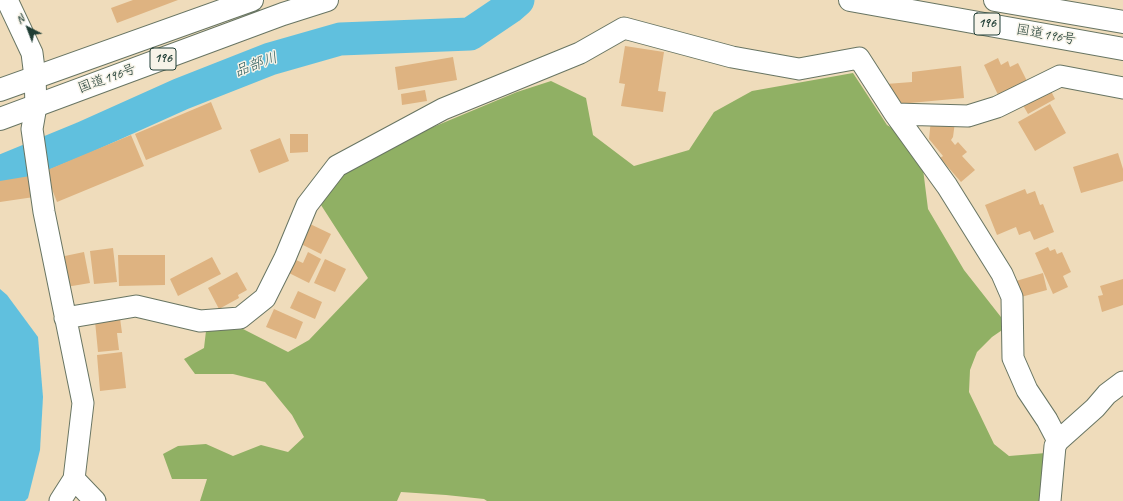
<!DOCTYPE html>
<meta charset="utf-8">
<style>
body{margin:0}
#map{position:relative;width:1123px;height:501px;overflow:hidden;background:#efdcbb;font-family:Caveat,sans-serif}
canvas{display:block}
.north{position:absolute;left:8px;top:8px;width:40px;height:40px;-webkit-text-stroke:3px #f7f3e8;paint-order:stroke;rotate:318deg;font-size:11px;font-weight:700;line-height:16px;text-align:center;color:#1f3d34}
.north::after{content:'';display:block;margin:auto;width:14px;height:18px;background:#1f3d34;clip-path:polygon(50% 0,100% 100%,50% 72%,0 100%)}
</style>
<div id="map">
<canvas width="1123" height="501"></canvas>
<div class="north">N</div>
</div>
<script>
const ctx = document.querySelector('canvas').getContext('2d');
ctx.lineJoin = 'round';
function fillPath(path, color) {
  ctx.fillStyle = color;
  ctx.fill(path, 'evenodd');
}
function toPath(rows) {
  const path = new Path2D();
  for (const r of rows) {
    path.moveTo(r[0], r[1]);
    for (let i = 2; i < r.length; i += 2) path.lineTo(r[i], r[i + 1]);
  }
  return path;
}
function stroke(path, color, width, dash) {
  ctx.strokeStyle = color;
  ctx.lineWidth = width;
  ctx.lineCap = dash ? 'butt' : 'round';
  ctx.setLineDash(dash || []);
  ctx.stroke(path);
}
function label(font, color, halo, rows, align = 'center') {
  ctx.font = font + ' Caveat,"Klee One",sans-serif';
  ctx.lineWidth = 3;
  ctx.setLineDash([]);
  ctx.textBaseline = 'middle';
  ctx.strokeStyle = halo;
  ctx.fillStyle = color;
  for (const [text, x, y, turn = 0] of rows) {
    ctx.save();
    ctx.translate(x, y);
    ctx.rotate((+turn || 0) * Math.PI / 180);
    ctx.textAlign = isNaN(turn) ? turn : align;
    if (halo) ctx.strokeText(text, 0, 0);
    ctx.fillText(text, 0, 0);
    ctx.restore();
  }
}
fillPath(toPath([
 [853,73,887,125,920,145,928,209,964,270,1008,326,992,337,977,352,970,370,969,392,994,444,1009,456,1046,453,1041,501,487,501,484,499,446,495,401,492,397,501,200,501,207,479,172,479,163,454,178,446,206,444,233,456,261,445,288,452,304,437,292,415,265,382,233,374,195,374,184,359,204,348,206,331,243,329,288,352,309,340,368,278,321,205,343,174,426,130,517,92,551,81,586,98,593,135,634,166,689,150,714,112,752,91]
]), '#90b064');
fillPath(toPath([
 [0,289,7,295,38,337,43,397,40,450,28,498,25,501,0,501]
]), '#60c0de');
stroke(toPath([
 [0,172,83,138,181,94,270,59,340,39,470,34,510,7,518,0]
]), '#60c0de', 33);
fillPath(toPath([
 [133,0,178,0,117,23,111,8],
 [625,46,664,52,658,91,666,92,663,112,621,106,625,84,619,83],
 [453,57,457,80,398,90,395,67],
 [998,58,1001,65,1008,61,1010,67,1018,63,1028,83,999,97,984,65],
 [961,66,964,98,899,104,886,84,912,82,912,72],
 [1048,85,1055,99,1028,114,1020,100],
 [425,90,427,101,402,105,401,94],
 [211,102,222,129,146,160,135,134],
 [1050,104,1066,133,1035,151,1018,122],
 [931,119,955,122,953,137,951,140,955,145,958,142,967,152,962,156,975,170,961,182,940,158,943,156,929,139],
 [290,134,308,134,308,152,290,153],
 [131,135,144,166,57,202,45,171],
 [280,138,289,161,259,173,250,150],
 [1118,153,1123,169,1123,181,1081,193,1073,167],
 [30,176,34,197,0,202,0,181],
 [1025,189,1027,194,1035,191,1040,205,1043,204,1054,232,1034,240,1030,231,1019,235,1016,227,997,235,985,205],
 [308,223,331,234,321,254,299,243],
 [1048,247,1050,251,1055,249,1057,254,1062,252,1071,272,1063,276,1068,287,1053,294,1035,253],
 [113,248,117,282,94,284,90,251],
 [84,252,90,283,66,287,60,257],
 [308,252,321,259,309,283,289,273,296,260,303,263],
 [118,255,165,255,165,285,119,286],
 [212,257,221,274,178,296,170,279],
 [325,259,346,269,335,292,314,283],
 [237,272,247,290,238,295,239,298,219,309,208,288],
 [1043,273,1047,290,1021,297,1016,281],
 [1123,279,1123,305,1102,312,1098,296,1103,295,1100,286],
 [298,291,322,302,315,319,290,308],
 [274,309,303,322,296,339,266,327],
 [120,318,122,333,117,333,119,350,98,352,95,321],
 [122,352,126,388,100,391,97,355]
]), '#deb381');
const minor = toPath([
 [7,0,32,53,35,77,36,106,32,129,44,212,83,403,74,479,60,501],
 [895,114,947,186,1002,274,1012,297,1013,358,1027,390,1047,420,1058,441],
 [65,318,136,306,200,321,240,318,265,298,285,258,307,205,337,166,443,109,580,53,624,28,732,57,799,69,859,58,895,114,968,116,997,107,1060,76,1123,88],
 [74,479,95,501],
 [1050,501,1055,446,1058,441,1095,408,1107,394,1123,382]
]);
const highway = toPath([
 [850,0,1123,49],
 [995,0,1123,22],
 [0,90,252,0],
 [0,119,283,14,327,0]
]);
stroke(minor, '#687563', 23);
stroke(highway, '#687563', 24);
stroke(minor, '#fff', 21);
stroke(highway, '#fff', 22);
for (const [x, y, w] of [
 [987,24,26],
 [163,59,26]
]) {
  const box = new Path2D();
  box.roundRect(x - w / 2, y - 11, w, 22, 3);
  ctx.fillStyle = '#f7f3e8';
  ctx.fill(box);
  stroke(box, '#1f3d34', 1);
}
label('bold 13px', '#1f3d34', null, [
 ["196",987,24],
 ["196",163,59]
]);
label('14px', '#1f3d34', '#f7f3e8', [
 ["国道196号",1046,35,10],
 ["国道196号",107,79,-20]
]);
label('italic 15px', '#2f5e5e', '#f7f3e8', [
 ["品部川",256,65,-20]
]);
</script>
